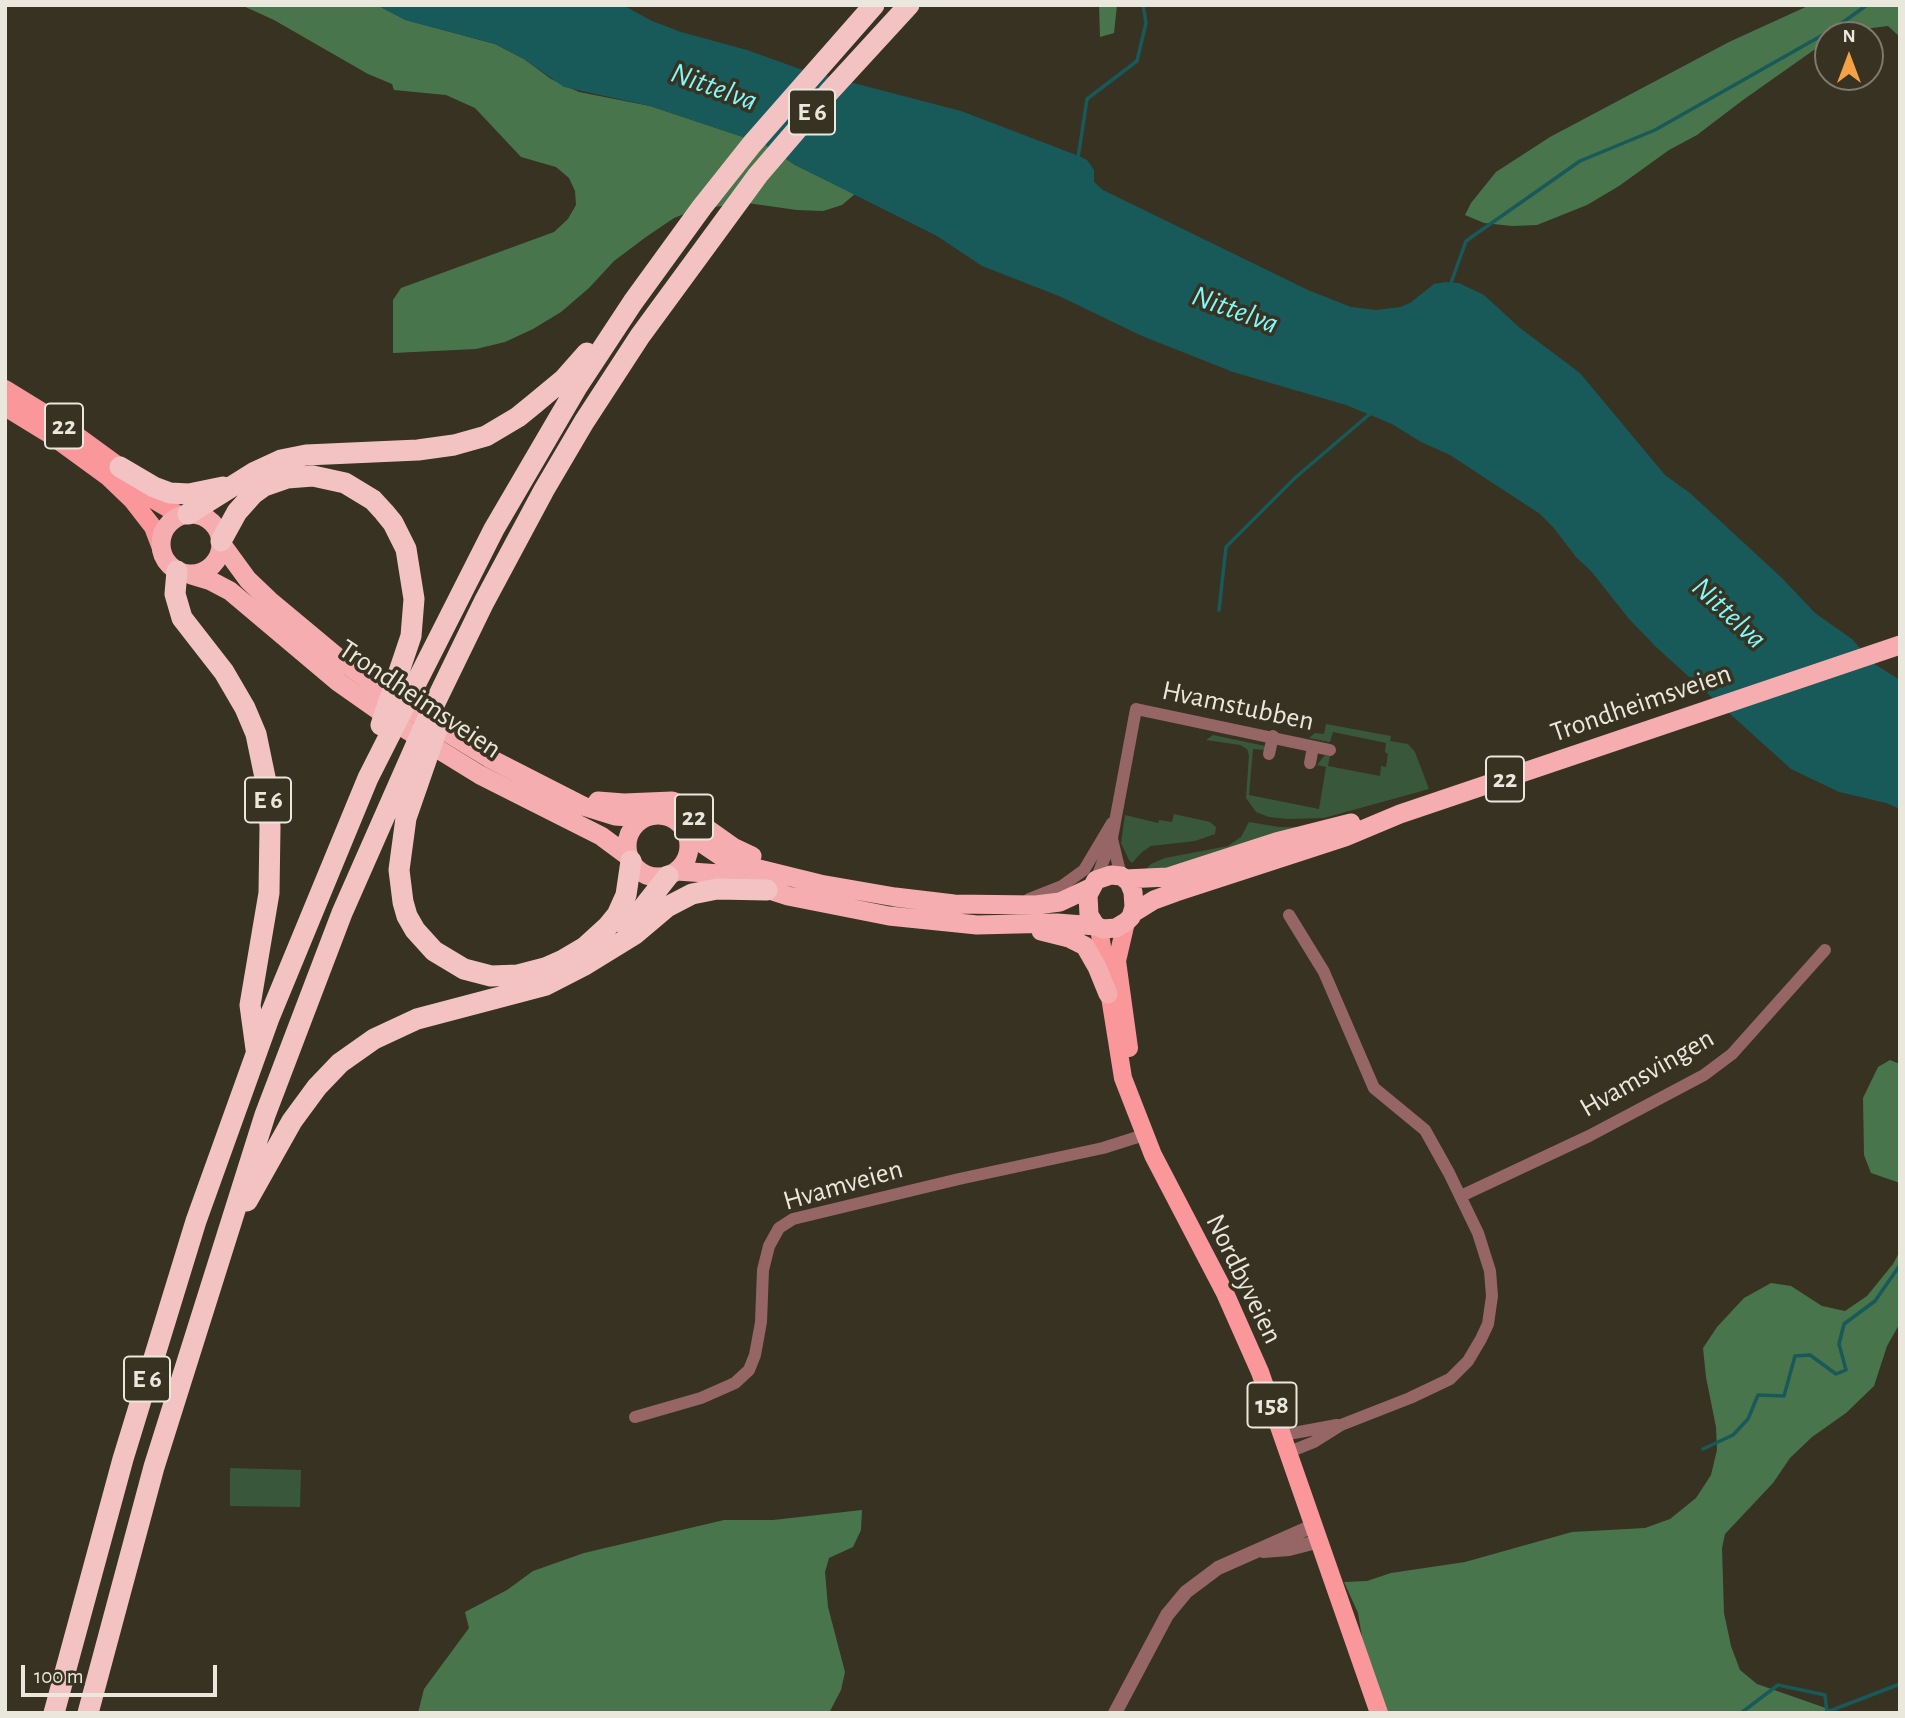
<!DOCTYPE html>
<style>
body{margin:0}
#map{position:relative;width:1905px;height:1718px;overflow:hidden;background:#383222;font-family:"Alegreya Sans",sans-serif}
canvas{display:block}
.frame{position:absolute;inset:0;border:7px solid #eae7dd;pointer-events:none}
.north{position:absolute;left:1814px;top:21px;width:70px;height:70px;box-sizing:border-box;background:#383222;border:2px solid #7f7a6d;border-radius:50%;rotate:0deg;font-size:19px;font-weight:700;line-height:28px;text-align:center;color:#eae7dd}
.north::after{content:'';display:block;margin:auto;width:24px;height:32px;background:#f4a344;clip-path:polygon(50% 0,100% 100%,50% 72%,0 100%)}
.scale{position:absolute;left:21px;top:1665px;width:196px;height:32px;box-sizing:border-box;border:4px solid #eae7dd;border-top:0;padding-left:9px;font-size:21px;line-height:24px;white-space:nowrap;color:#eae7dd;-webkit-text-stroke:5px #383222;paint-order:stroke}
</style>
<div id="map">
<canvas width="1905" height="1718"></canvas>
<div class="frame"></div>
<div class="north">N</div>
<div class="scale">100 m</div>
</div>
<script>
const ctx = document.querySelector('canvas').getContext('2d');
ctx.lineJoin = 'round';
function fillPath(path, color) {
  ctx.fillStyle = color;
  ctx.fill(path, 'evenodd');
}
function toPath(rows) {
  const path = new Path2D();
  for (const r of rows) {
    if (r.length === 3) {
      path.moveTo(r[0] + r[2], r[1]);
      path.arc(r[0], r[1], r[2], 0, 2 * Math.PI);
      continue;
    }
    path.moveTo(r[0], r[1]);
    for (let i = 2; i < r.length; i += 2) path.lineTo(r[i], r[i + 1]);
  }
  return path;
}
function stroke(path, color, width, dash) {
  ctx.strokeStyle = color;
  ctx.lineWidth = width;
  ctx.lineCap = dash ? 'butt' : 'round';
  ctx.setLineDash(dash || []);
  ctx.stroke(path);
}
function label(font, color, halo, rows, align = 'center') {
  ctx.font = font + ' "Alegreya Sans",sans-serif';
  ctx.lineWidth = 7;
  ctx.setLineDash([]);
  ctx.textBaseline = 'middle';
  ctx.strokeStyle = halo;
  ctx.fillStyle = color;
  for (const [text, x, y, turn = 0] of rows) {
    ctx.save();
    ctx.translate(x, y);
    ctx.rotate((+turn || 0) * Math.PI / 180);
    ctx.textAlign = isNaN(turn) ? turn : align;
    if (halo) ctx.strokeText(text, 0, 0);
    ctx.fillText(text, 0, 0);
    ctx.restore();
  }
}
fillPath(toPath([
 [1326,724,1391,736,1390,741,1408,744,1415,752,1429,789,1324,818,1288,819,1269,817,1256,812,1246,798,1249,755,1247,749,1240,745,1206,740,1213,735,1265,746,1264,750,1253,749,1249,795,1319,809,1326,767,1317,765,1325,755,1330,756,1328,766,1380,776,1381,766,1386,767,1388,754,1385,752,1386,743,1333,732,1330,742,1309,738,1315,733,1324,734],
 [1174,814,1210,822,1216,827,1215,834,1195,841,1151,846,1142,852,1132,863,1129,860,1121,843,1125,815,1158,823,1159,820,1172,822],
 [1249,822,1279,827,1308,827,1172,868,1145,870,1151,864,1165,858,1228,846,1241,837],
 [230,1468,301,1470,300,1507,230,1506]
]), '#39583b');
fillPath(toPath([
 [241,5,377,5,406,20,495,44,524,59,551,79,579,92,650,106,764,144,795,165,855,194,842,205,823,211,797,210,747,203,697,209,674,218,646,237,614,261,589,288,561,312,533,329,505,342,476,349,393,353,393,300,401,288,554,232,568,219,576,205,575,191,569,178,556,167,521,157,475,108,446,95,394,90,392,84,368,74,274,20],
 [1099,5,1117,5,1114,33,1100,37],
 [1810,5,1900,5,1900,37,1888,26,1855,30,1842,35,1828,35,1828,40,1743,100,1697,135,1669,150,1619,186,1587,205,1537,225,1512,226,1484,223,1465,215,1471,203,1496,172,1550,137,1729,42],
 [1890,1060,1900,1064,1900,1183,1871,1173,1864,1155,1863,1098,1878,1067],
 [1900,1251,1900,1323,1887,1346,1874,1386,1846,1413,1812,1437,1790,1458,1773,1483,1725,1534,1722,1548,1724,1613,1731,1646,1740,1670,1757,1684,1840,1713,1385,1713,1363,1643,1358,1613,1344,1582,1367,1581,1391,1573,1465,1562,1572,1532,1645,1528,1670,1519,1696,1498,1711,1475,1717,1450,1716,1427,1706,1377,1703,1348,1717,1327,1744,1298,1771,1283,1791,1286,1822,1306,1845,1311,1867,1296,1893,1264],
 [862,1510,861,1530,853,1547,829,1558,825,1572,828,1607,845,1672,841,1690,829,1713,418,1713,424,1689,469,1628,465,1612,507,1590,533,1571,584,1553,724,1520,773,1520]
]), '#49754d');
fillPath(toPath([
 [377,5,623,5,652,21,681,32,747,50,800,69,961,111,1079,156,1087,160,1094,170,1094,182,1103,190,1308,290,1351,307,1376,310,1400,307,1410,303,1434,284,1445,282,1459,283,1484,295,1520,328,1580,373,1665,475,1690,493,1783,579,1815,613,1852,639,1873,663,1900,680,1900,809,1886,803,1839,792,1791,769,1656,647,1629,619,1591,571,1576,557,1553,527,1540,514,1450,455,1421,442,1392,424,1346,405,1233,372,1142,336,1059,296,982,266,937,236,795,165,764,144,650,106,564,87,524,59,495,44,405,20]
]), '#185959');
stroke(toPath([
 [1078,158,1087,99,1137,61,1146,23,1143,5],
 [1451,283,1466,241,1580,161,1655,130,1835,28,1867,5],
 [1219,610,1226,547,1296,477,1371,413,1371,410],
 [1703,1449,1733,1435,1748,1419,1758,1395,1784,1396,1795,1356,1810,1355,1836,1374,1846,1370,1839,1344,1844,1324,1875,1301,1900,1265],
 [1741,1713,1778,1685,1825,1695,1827,1712,1900,1684]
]), '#185959', 3.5);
stroke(toPath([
 [1269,754,1273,736],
 [1310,763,1313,747],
 [1112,839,1121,876],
 [1096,880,1112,838,1136,709,1330,750],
 [1029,899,1062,886,1084,870,1112,823],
 [1289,915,1324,972,1374,1088,1425,1130,1449,1173,1478,1233,1490,1271,1492,1296,1488,1324,1481,1339,1468,1361,1450,1379,1410,1398,1341,1425,1314,1442,1289,1452],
 [1461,1196,1589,1136,1704,1075,1732,1054,1825,950],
 [635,1417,701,1398,735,1383,749,1370,755,1355,761,1322,763,1270,769,1246,779,1228,793,1219,959,1179,1103,1148,1144,1135],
 [1283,1435,1337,1425]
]), '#966667', 12);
stroke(toPath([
 [1263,1551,1289,1549,1320,1541],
 [1115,1713,1167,1615,1186,1592,1218,1568,1315,1525]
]), '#966667', 14);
stroke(toPath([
 [5,389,57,421,120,467,147,496,181,516],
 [5,407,49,434,108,477,132,500,153,527,161,548],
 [1126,922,1117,961,1129,1048],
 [1099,928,1123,1078,1153,1155,1225,1293,1260,1372,1379,1713]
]), '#f9979b', 18);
stroke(toPath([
 [191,544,30],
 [221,543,248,580,269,600,347,665,412,711,489,758,583,806,615,816,644,818],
 [191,575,211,581,230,591,338,682,402,727,480,775,601,836,628,856],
 [598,801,624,803,672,801,680,804,702,825,733,847,752,856],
 [658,846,31],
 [688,834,722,857,755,868,820,884,895,897,954,904,1036,905,1060,902,1090,888],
 [677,871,720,874,788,896,889,916,977,925,1057,923,1096,926],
 [1111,875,1121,876,1129,882,1133,892,1134,907,1131,917,1126,922,1116,928,1103,929,1096,926,1089,915,1088,895,1096,880,1111,875],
 [1125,879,1168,877,1276,842,1351,823],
 [1133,913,1154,900,1176,892,1345,837,1400,814,1900,645],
 [1041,931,1069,938,1085,946,1097,967,1108,994]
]), '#f6adaf', 19);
stroke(toPath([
 [120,467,154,487,170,493,189,494,223,487],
 [188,514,255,472,281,460,306,455,418,450,454,445,486,436,518,417,534,404,564,379,587,353],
 [221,541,237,512,253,494,264,486,287,478,313,476,345,483,373,500,384,512,393,523,406,549,414,599,411,636,381,725],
 [177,571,175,594,182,618,224,672,245,708,256,734,267,787,270,827,269,893,250,1005,256,1049],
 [439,723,406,818,399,870,403,902,407,916,415,930,434,951,464,969,491,976,518,975,545,968,563,960,585,947,608,926,617,915,626,895,631,861],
 [627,928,668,876],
 [247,1201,292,1121,317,1087,340,1063,374,1039,417,1019,546,985,583,966,635,934,667,907,692,894,717,889,767,890],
 [54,1713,123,1459,196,1221,269,1018,368,778,494,529,577,387,633,302,702,207,752,144,874,5],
 [88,1713,154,1467,265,1115,342,913,431,711,484,602,544,490,584,422,640,336,758,175,830,91,909,5]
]), '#f3c3c3', 21);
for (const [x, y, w] of [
 [812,112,46],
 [64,426,38],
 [1505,779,38],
 [268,800,46],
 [694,817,38],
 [147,1379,46],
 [1272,1405,49]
]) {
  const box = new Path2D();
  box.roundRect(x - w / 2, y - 22.5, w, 45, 5);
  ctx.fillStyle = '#383222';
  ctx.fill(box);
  stroke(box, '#eae7dd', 2);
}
label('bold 26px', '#eae7dd', null, [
 ["E 6",812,112],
 ["22",64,426],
 ["22",1505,779],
 ["E 6",268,800],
 ["22",694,817],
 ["E 6",147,1379],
 ["158",1272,1405]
]);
label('28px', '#eae7dd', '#383222', [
 ["Trondheimsveien",420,699,34],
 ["Trondheimsveien",1641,703,-19],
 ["Hvamstubben",1238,706,12],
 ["Hvamsvingen",1647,1073,-30],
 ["Hvamveien",843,1185,-16],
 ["Nordbyveien",1244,1279,64]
]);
label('italic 30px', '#80f9f9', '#383222', [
 ["Nittelva",714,87,20],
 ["Nittelva",1235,310,20],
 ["Nittelva",1729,613,43]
]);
</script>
